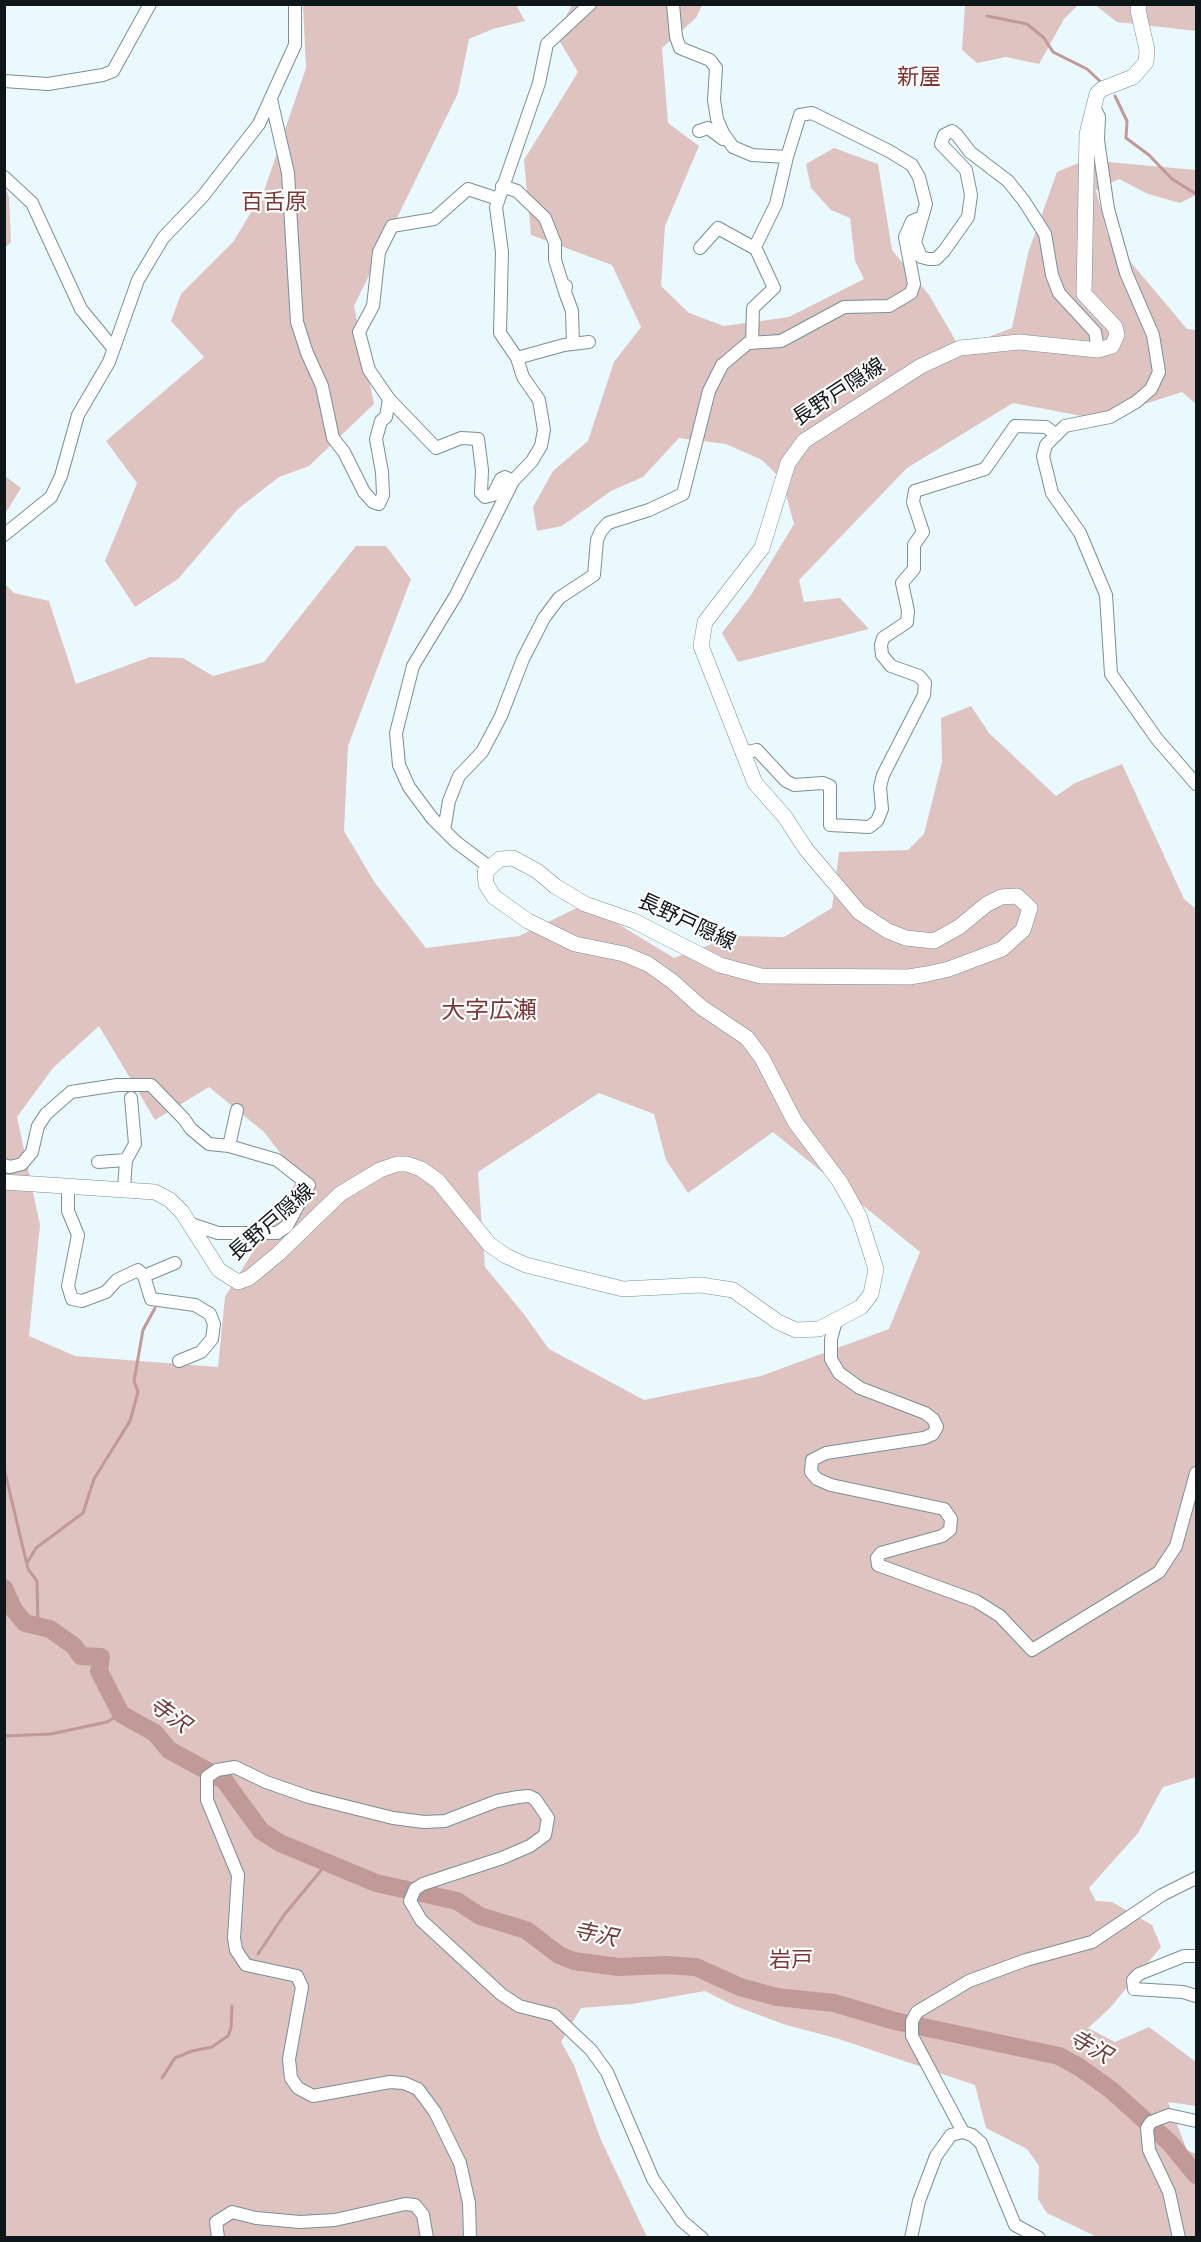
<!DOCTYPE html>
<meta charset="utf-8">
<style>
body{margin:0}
#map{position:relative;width:1201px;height:2242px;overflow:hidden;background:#eaf9fe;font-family:Overpass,sans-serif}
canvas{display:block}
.frame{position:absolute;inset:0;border:6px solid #0e1619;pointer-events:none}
</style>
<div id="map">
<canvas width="1201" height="2242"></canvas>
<div class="frame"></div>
</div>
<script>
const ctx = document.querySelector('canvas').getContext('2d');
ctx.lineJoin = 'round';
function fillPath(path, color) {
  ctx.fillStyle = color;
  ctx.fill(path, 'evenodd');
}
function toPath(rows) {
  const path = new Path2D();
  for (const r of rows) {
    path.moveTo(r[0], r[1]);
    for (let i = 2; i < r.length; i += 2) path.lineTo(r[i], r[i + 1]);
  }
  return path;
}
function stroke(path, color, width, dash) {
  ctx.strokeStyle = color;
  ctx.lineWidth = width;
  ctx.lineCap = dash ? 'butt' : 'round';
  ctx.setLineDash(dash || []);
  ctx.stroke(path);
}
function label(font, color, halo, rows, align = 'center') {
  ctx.font = font + ' Overpass,"Noto Sans JP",sans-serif';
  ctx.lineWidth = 4.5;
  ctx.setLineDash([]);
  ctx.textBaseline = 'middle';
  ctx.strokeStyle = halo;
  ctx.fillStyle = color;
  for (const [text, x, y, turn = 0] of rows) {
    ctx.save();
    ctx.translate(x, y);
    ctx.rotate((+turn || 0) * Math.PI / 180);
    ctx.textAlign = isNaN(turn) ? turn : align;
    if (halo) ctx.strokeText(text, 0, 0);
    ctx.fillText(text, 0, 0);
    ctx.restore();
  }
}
fillPath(toPath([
 [303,5,516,5,525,21,493,29,469,39,458,93,354,306,374,404,309,466,279,477,238,509,178,579,135,607,105,561,137,483,106,441,204,357,171,321,181,294,233,242,264,191,306,68],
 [572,5,702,5,696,18,662,48,668,123,699,146,665,226,661,286,689,313,724,326,789,317,864,279,855,261,850,218,831,210,811,188,806,164,834,148,878,164,892,250,929,295,960,348,1012,328,1028,253,1057,172,1086,160,1196,170,1196,195,1180,203,1148,194,1119,179,1096,190,1107,234,1187,329,1196,330,1196,404,1182,392,1098,419,1013,403,907,468,799,580,804,602,840,598,869,629,738,662,722,633,751,595,794,524,782,480,762,460,726,444,679,438,643,477,611,491,562,526,537,531,533,507,553,471,588,441,614,362,641,327,612,265,531,235,524,160,578,72,556,35],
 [965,5,965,4,1078,5,1064,19,1039,64,1006,57,977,63,962,50],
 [1095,5,1196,5,1196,31,1117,22],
 [4,185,9,197,11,242,5,248],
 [5,476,21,488,5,514],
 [356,546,386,546,411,579,348,746,344,831,375,883,426,948,519,936,585,904,674,958,734,936,784,937,832,908,839,852,908,850,924,834,942,762,941,718,971,706,989,733,1056,796,1075,783,1122,764,1184,899,1196,909,1196,1777,1163,1787,1138,1833,1089,1888,1096,1901,1112,1902,1152,1925,1161,1947,1109,2009,1088,2028,1115,2042,1149,2027,1196,2062,1196,2106,1168,2102,1187,2150,1196,2154,1196,2237,1097,2237,1047,2213,1038,2199,1039,2166,1027,2149,986,2128,975,2085,839,2039,786,2025,735,2006,705,1991,632,2004,581,2008,561,2042,574,2065,601,2140,647,2237,5,2237,4,583,14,593,49,601,76,684,150,657,183,658,213,676,264,662],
 [99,1026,155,1120,209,1087,264,1132,299,1177,225,1297,218,1367,75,1356,29,1336,40,1225,17,1117,53,1068],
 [599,1093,654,1114,666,1160,688,1193,773,1132,920,1252,889,1329,761,1376,644,1400,549,1349,523,1313,485,1267,478,1172]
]), '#dfc3c0');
stroke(toPath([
 [987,16,1027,24,1044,38,1053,52,1087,69,1103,84],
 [1115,96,1127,121,1126,138,1149,155,1172,179,1196,194],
 [4,1468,28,1569,37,1581,38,1627],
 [27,1563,36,1548,83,1513,94,1479,130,1421,138,1392,134,1381,143,1330,155,1308],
 [4,1736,51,1734,107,1722,121,1714],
 [258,1954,284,1915,328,1862],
 [162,2078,175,2058,192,2051,212,2047,228,2036,231,2028,232,2006]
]), '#c19996', 3);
stroke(toPath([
 [4,1588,14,1610,25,1623,50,1629,74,1646,81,1656,101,1657,99,1671,121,1714,155,1733,169,1750,224,1780,261,1831,280,1843,376,1883,457,1901,480,1916,526,1930,559,1955,574,1961,618,1967,666,1965,696,1967,740,1987,777,1997,834,2003,895,2021,1059,2056,1079,2067,1110,2089,1170,2143,1196,2175]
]), '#c19996', 18);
const minor = toPath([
 [673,4,676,37,680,48,710,60,716,68,714,100,717,119,723,133,733,147,752,155,787,157,800,115,812,113,889,151,912,165,919,177,926,204,915,242,921,257,929,259,936,259,944,251,968,217,971,195,966,170,941,144,944,135,952,131,957,135,970,152,1008,181,1024,201,1045,234,1052,275,1059,293,1095,332,1098,350],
 [4,81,48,84,103,75,113,71,150,4],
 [271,99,288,173,297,322,307,353,322,386,333,438,344,452,364,492,373,502,379,504,383,495,382,472,376,439,381,421,386,417,389,399,436,448,461,438,478,439,482,470,481,493,485,497,493,495,501,479,505,477,513,481],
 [1094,107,1099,117,1098,140,1108,209,1126,273,1153,335,1159,372,1151,389,1136,402,1110,417,1065,426,1046,445,1043,456,1052,493,1080,533,1106,595,1111,674,1157,739,1196,784],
 [699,131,708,128,723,139],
 [4,177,32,203,81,309,113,348],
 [502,186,517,191,545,218,555,243,555,260,565,292],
 [700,248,718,228,756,249],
 [566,286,565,292,572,311,573,343],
 [752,343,753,308,774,288,755,247,776,204,787,157],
 [517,358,564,345,589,342],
 [389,399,369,370,359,332,373,306,379,252,392,226,434,219,468,189,498,199],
 [4,535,51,497,61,476,78,415,109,362,138,280,163,238,203,196,259,124,295,45,295,4],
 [742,753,757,750,786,781,794,785,823,783,830,786,830,825,869,827,877,821,882,809,880,787,883,775,924,695,925,683,919,676,891,666,882,655,881,645,883,638,907,622,908,611,902,583,914,569,914,545,923,532,913,502,915,491,985,469,1015,426,1046,427,1055,434],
 [444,830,449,801,459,776,482,752,501,716,523,659,544,618,559,598,594,575,597,540,601,531,608,523,649,510,683,494,709,391,722,365,748,343,781,341,844,307,889,306,911,293,914,284,905,237,912,221,920,218],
 [488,866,456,842,432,818,409,787,399,765,396,733,413,666,456,595,513,481,532,461,541,446,544,430,539,400,523,377,517,358,500,333,502,252,496,207,539,83,547,44,590,4],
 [229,1146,237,1110],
 [126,1160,135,1144,131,1098],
 [98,1162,126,1160,124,1189],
 [4,1165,10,1167,22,1164,32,1152,38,1126,46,1114,71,1092,117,1085,151,1085,184,1119,191,1129,209,1144,229,1146,277,1160,309,1185,287,1226,277,1233,218,1233,191,1224],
 [68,1187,68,1211,78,1235,68,1286,72,1299,82,1301,106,1292,117,1280,138,1270,144,1276,175,1263],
 [144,1276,151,1299,195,1305,210,1314,214,1324,212,1339,201,1352,179,1361],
 [836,1321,831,1339,831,1359,839,1373,860,1388,925,1413,933,1419,937,1427,933,1434,924,1438,826,1453,812,1460,811,1472,817,1479,831,1485,944,1509,951,1519,950,1530,942,1536,881,1553,877,1558,878,1565,976,1601,1000,1616,1032,1650,1159,1572,1176,1546,1196,1473],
 [1196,1956,1184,1956,1139,1974,1133,1980,1134,1989,1183,1992,1196,1996],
 [963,2132,912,2036,912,2021,917,2012,969,1981,1026,1960,1092,1942,1162,1895,1196,1878],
 [218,2238,216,2222,232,2212,256,2218,300,2222,335,2220,405,2204,415,2205,423,2215,427,2238],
 [470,2238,469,2203,460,2163,435,2112,418,2089,404,2083,390,2082,313,2096,298,2088,291,2078,289,2059,302,1987,297,1976,246,1965,236,1950,234,1938,238,1875,207,1800,207,1777,217,1770,235,1767,266,1782,309,1797,393,1818,424,1822,445,1821,497,1801,518,1797,529,1796,535,1799,548,1818,545,1835,530,1846,502,1858,423,1884,415,1889,410,1901,421,1920,501,1994,519,2006,554,2015,591,2050,607,2072,653,2179,682,2221,702,2238],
 [911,2238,919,2201,936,2156,951,2135,963,2132,972,2135,981,2143,1015,2225,1039,2238],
 [1179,2238,1169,2192,1149,2150,1147,2128,1151,2122,1169,2115,1196,2121]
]);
const major = toPath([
 [4,1182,155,1192,170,1200,182,1212,219,1270,238,1282,249,1278,278,1254,340,1194,380,1170,397,1164,407,1164,421,1169,438,1181,489,1244,506,1256,526,1265,623,1289,701,1285,733,1290,778,1322,796,1330,819,1329,861,1307,871,1294,876,1269,859,1216,840,1182,795,1122,762,1058,747,1038,701,1007,672,981,648,964,624,954,575,944,528,921,494,897,486,884,485,872,500,859,513,858,537,871,555,886,585,904,634,921,720,965,761,976,909,977,927,974,949,969,1002,949,1023,930,1030,908,1017,896,1001,897,987,904,959,927,934,941,906,938,888,931,859,912,805,848,785,817,755,783,701,646,705,622,762,548,788,463,804,441,921,366,960,348,1019,342,1098,350,1112,346,1117,335,1115,327,1084,294,1087,134,1097,94,1102,89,1133,77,1146,62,1147,50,1138,10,1139,4]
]);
stroke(minor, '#798f97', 14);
stroke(major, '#798f97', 16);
stroke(minor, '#fff', 12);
stroke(major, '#fff', 15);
label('21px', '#0e1619', '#fff', [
 ["長野戸隠線",840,394,-33],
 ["長野戸隠線",686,924,25],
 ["長野戸隠線",273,1224,-41]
]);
label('22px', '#7f3736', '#fff', [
 ["新屋",919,80],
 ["百舌原",274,205],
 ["岩戸",791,1963]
]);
label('italic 22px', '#723b39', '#fff', [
 ["寺沢",168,1717,36],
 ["寺沢",595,1937,12],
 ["寺沢",1089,2049,30]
]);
label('24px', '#7f3736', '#fff', [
 ["大字広瀬",489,1013]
]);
</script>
